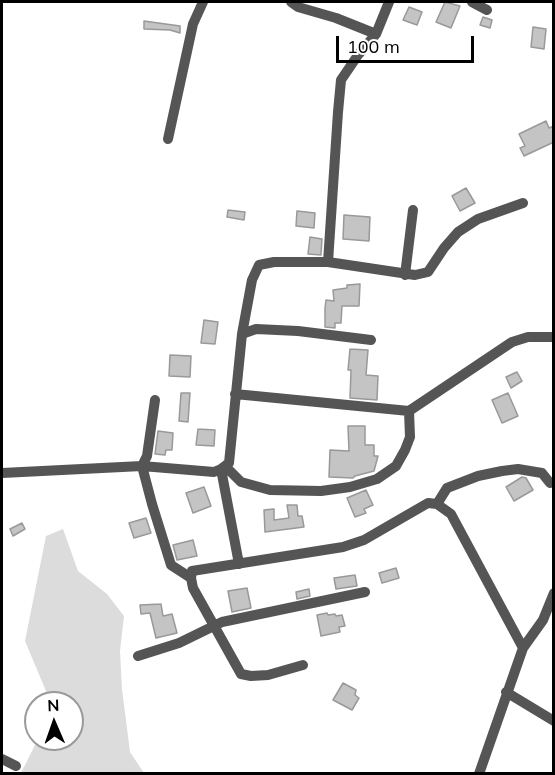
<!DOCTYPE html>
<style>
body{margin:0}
#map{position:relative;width:555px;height:775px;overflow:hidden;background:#fff;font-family:Mulish,sans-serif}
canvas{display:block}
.frame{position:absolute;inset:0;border:3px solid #000;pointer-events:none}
.north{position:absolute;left:24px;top:691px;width:60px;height:60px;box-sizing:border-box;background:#fff;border:2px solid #999;border-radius:50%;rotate:358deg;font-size:16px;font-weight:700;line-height:24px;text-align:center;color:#000}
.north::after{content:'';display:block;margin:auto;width:21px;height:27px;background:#000;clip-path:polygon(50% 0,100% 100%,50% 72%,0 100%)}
.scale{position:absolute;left:336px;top:36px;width:138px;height:27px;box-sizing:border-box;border:3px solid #000;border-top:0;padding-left:8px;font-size:18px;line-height:21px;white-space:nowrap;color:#000;-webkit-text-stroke:4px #fff;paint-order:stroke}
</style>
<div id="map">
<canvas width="555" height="775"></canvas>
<div class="frame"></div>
<div class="north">N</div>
<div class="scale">100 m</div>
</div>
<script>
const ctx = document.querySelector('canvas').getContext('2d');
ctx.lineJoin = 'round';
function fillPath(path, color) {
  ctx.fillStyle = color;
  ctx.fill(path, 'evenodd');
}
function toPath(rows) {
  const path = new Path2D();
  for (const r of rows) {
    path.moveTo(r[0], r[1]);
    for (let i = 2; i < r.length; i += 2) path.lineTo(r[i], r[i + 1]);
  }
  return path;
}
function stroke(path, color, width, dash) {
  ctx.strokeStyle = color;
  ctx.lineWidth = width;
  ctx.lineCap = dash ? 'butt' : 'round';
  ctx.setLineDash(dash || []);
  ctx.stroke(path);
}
fillPath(toPath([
 [63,529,78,571,107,594,124,616,120,651,122,689,130,752,144,773,21,773,38,739,72,739,72,703,51,703,25,641,46,536]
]), '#dcdcdc');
const building = toPath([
 [445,2,460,6,451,28,436,22,445,2],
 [409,7,422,12,417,25,403,20,409,7],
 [483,17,492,20,490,28,480,25,483,17],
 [144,21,180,26,180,33,170,30,144,29,144,21],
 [533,27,546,29,544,49,531,47,533,27],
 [546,121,549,128,554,126,554,142,524,156,520,148,525,146,519,134,546,121],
 [466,188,475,203,460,211,452,196,466,188],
 [228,210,245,212,244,220,227,217,228,210],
 [297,211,315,213,314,228,296,226,297,211],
 [344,215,370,217,369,241,343,239,344,215],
 [310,237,322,239,321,255,308,254,310,237],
 [360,284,359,306,342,306,341,323,335,323,335,328,325,327,325,308,326,300,334,301,333,290,347,288,347,285,360,284],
 [204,320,218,322,215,344,201,343,204,320],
 [350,349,368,350,366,375,378,376,377,400,350,398,351,370,348,370,350,349],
 [170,355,191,356,190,377,169,376,170,355],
 [517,372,522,381,511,388,506,377,517,372],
 [181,393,190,393,188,422,179,421,181,393],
 [508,393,518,416,502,423,492,400,508,393],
 [348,426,365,426,365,445,374,445,374,456,378,456,374,471,355,476,353,478,329,477,330,450,349,451,348,426],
 [198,429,215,430,214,446,196,445,198,429],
 [158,431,173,433,172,450,166,450,165,455,155,454,158,431],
 [522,477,526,478,533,490,514,501,506,487,522,477],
 [204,487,211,506,193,513,186,493,204,487],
 [366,490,373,505,364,509,366,513,355,517,347,498,366,490],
 [287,505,297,505,298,516,302,516,304,527,265,532,264,510,274,509,274,520,289,518,287,505],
 [146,518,151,533,134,538,129,523,146,518],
 [22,523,25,529,13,536,10,529,22,523],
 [193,540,197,556,177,560,173,545,193,540],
 [396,568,399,578,382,583,379,573,396,568],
 [355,575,357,586,336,589,334,578,355,575],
 [247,588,251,608,232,612,228,591,247,588],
 [309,589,310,596,297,599,296,592,309,589],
 [161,604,163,616,172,614,177,633,156,638,150,613,141,614,140,605,161,604],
 [327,613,328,615,335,614,336,616,342,615,345,626,339,627,340,632,321,636,317,615,327,613],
 [343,683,356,690,355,695,359,698,352,710,333,700,343,683]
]);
fillPath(building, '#c4c4c4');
stroke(building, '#999', 1.5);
stroke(toPath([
 [291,2,298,7,336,18,376,34],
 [472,2,487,10],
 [168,139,193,24,203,2],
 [328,262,338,112,341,80,358,55,376,34,389,2],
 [405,275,413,210],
 [242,334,256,329,298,331,371,340],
 [235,394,409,411,512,342,528,337,554,337],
 [155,400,147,456,142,466,152,504,171,565,191,578],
 [225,466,241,482,270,490,321,491,350,487,377,479,396,466,405,450,410,437,409,411],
 [221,469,239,564],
 [2,473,142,466,214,472,221,469,229,463,242,334,252,280,259,265,274,262,328,262,415,275,428,272,444,248,458,232,478,219,523,203],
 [437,504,447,488,478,476,502,471,518,469,542,473,550,483],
 [138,656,179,643,222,622,365,592],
 [303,665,268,675,251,676,241,674,193,588,191,578,192,571,343,547,364,540,428,503,437,504,451,514,523,648],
 [506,692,554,721],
 [2,759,16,766],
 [479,774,523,648,543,620,554,593]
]), '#555', 10);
</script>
